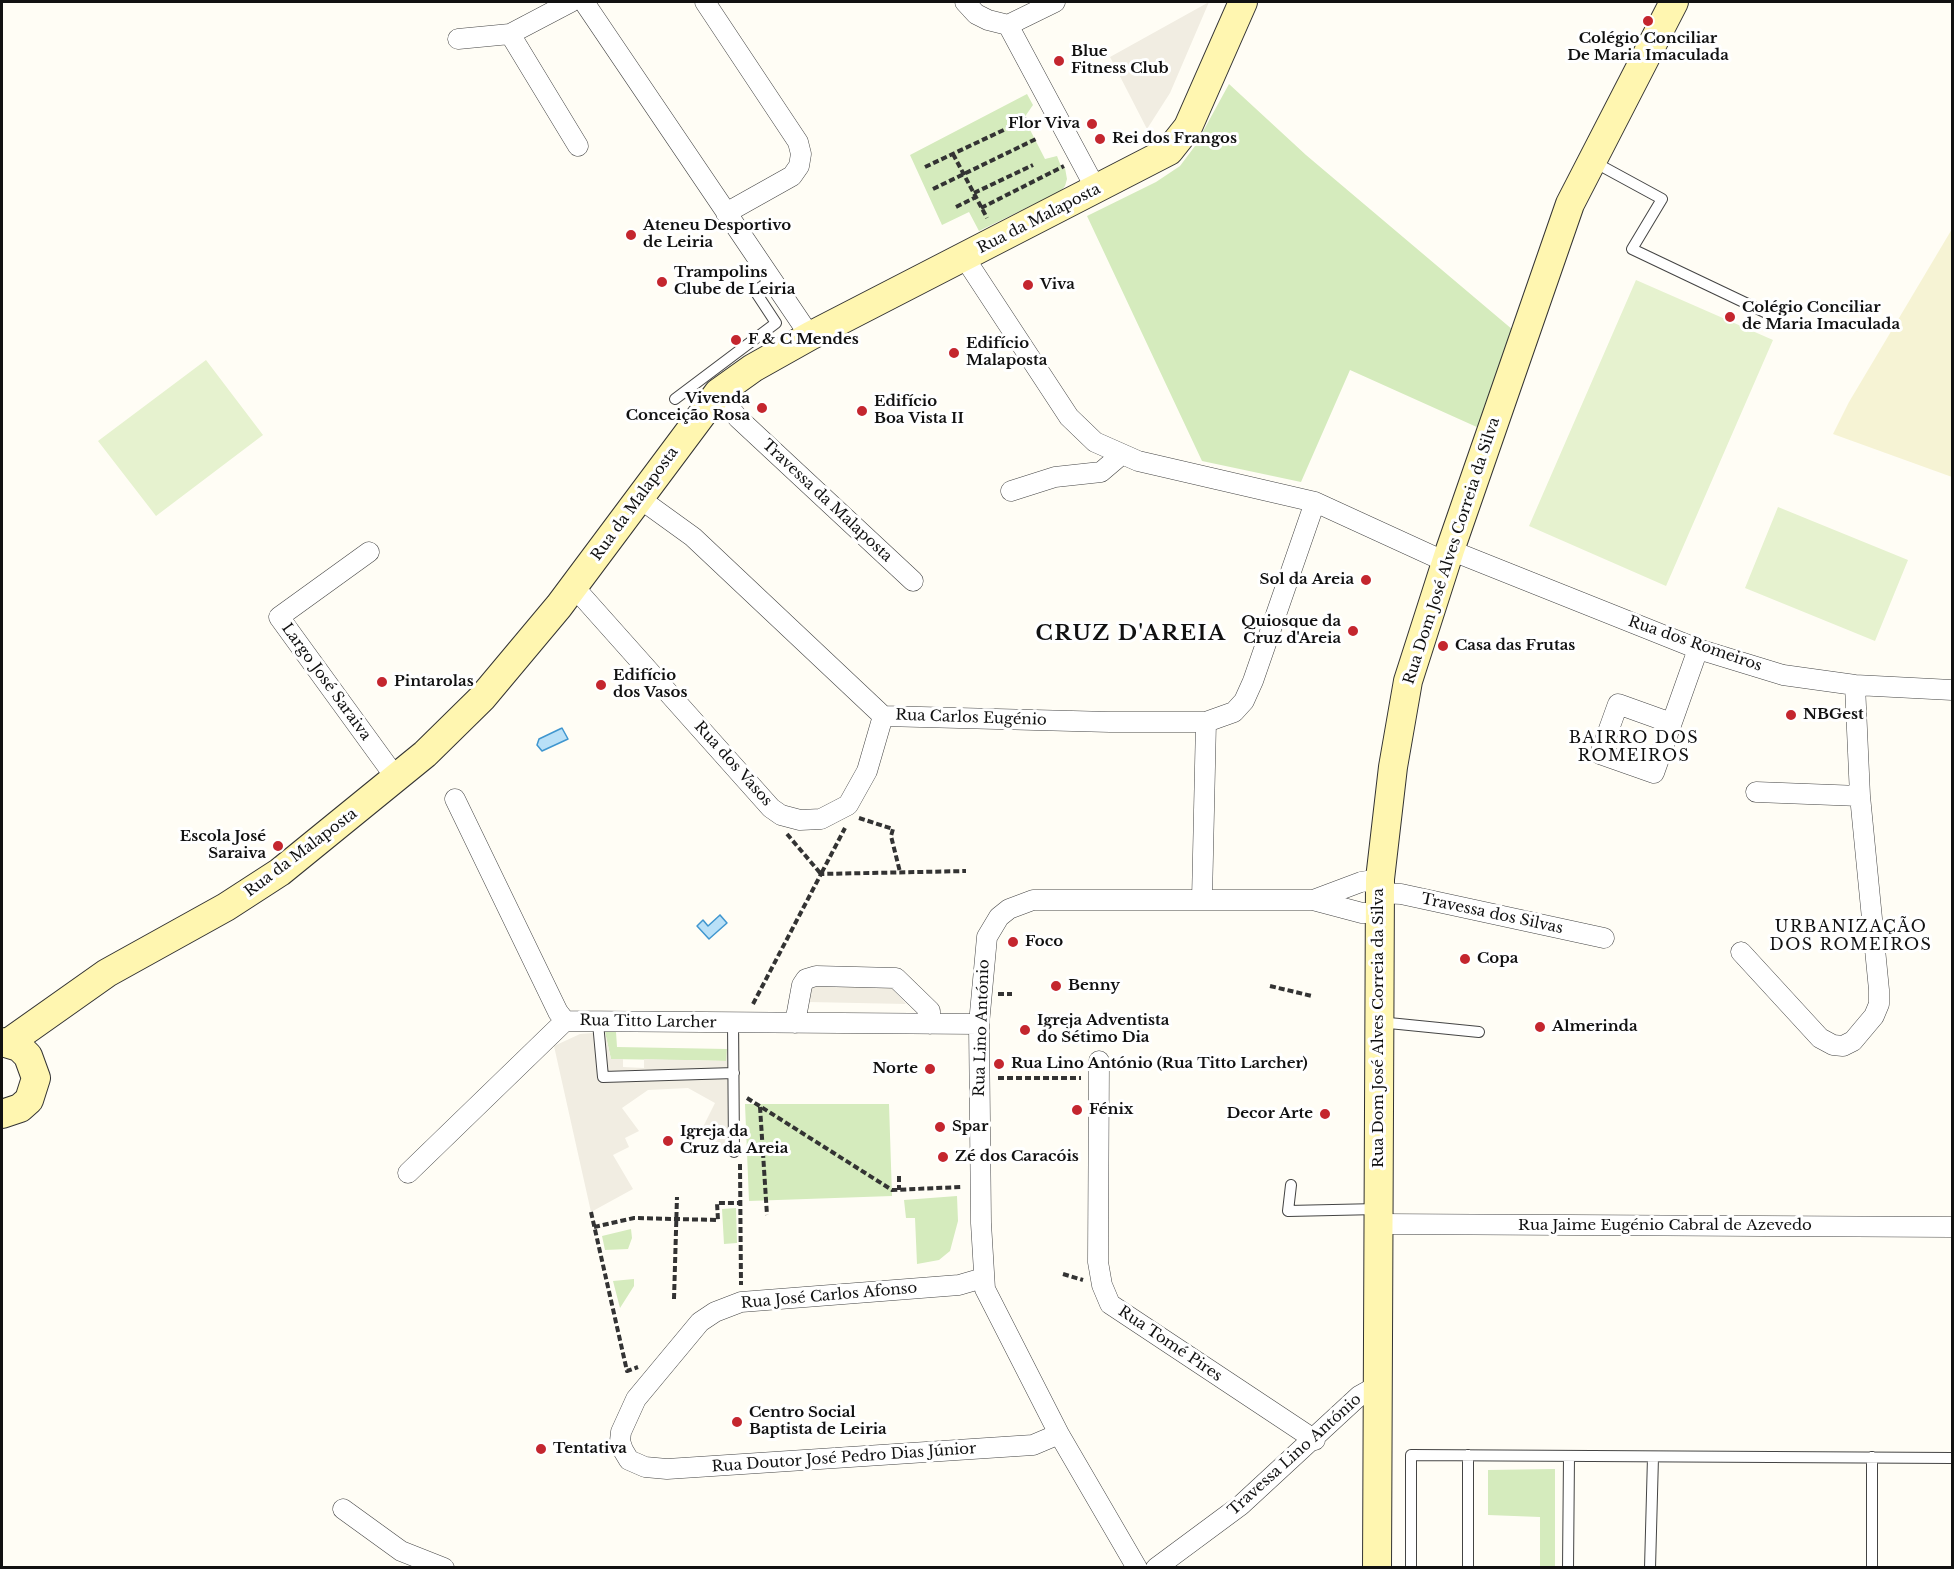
<!DOCTYPE html>
<meta charset="utf-8">
<style>
body{margin:0}
#map{position:relative;width:1954px;height:1569px;overflow:hidden;background:#fffdf5;font-family:"Libre Baskerville",serif}
canvas{display:block}
.frame{position:absolute;inset:0;border:3px solid #111;pointer-events:none}
</style>
<div id="map">
<canvas width="1954" height="1569"></canvas>
<div class="frame"></div>
</div>
<script>
const ctx = document.querySelector('canvas').getContext('2d');
ctx.lineJoin = 'round';
function fillPath(path, color) {
  ctx.fillStyle = color;
  ctx.fill(path, 'evenodd');
}
function toPath(rows) {
  const path = new Path2D();
  for (const r of rows) {
    path.moveTo(r[0], r[1]);
    for (let i = 2; i < r.length; i += 2) path.lineTo(r[i], r[i + 1]);
  }
  return path;
}
function stroke(path, color, width, dash) {
  ctx.strokeStyle = color;
  ctx.lineWidth = width;
  ctx.lineCap = dash ? 'butt' : 'round';
  ctx.setLineDash(dash || []);
  ctx.stroke(path);
}
function label(font, color, halo, rows, align = 'center') {
  ctx.font = font + ' "Libre Baskerville",serif';
  ctx.lineWidth = 6;
  ctx.setLineDash([]);
  ctx.textBaseline = 'middle';
  ctx.strokeStyle = halo;
  ctx.fillStyle = color;
  for (const [text, x, y, turn = 0] of rows) {
    ctx.save();
    ctx.translate(x, y);
    ctx.rotate((+turn || 0) * Math.PI / 180);
    ctx.textAlign = isNaN(turn) ? turn : align;
    if (halo) ctx.strokeText(text, 0, 0);
    ctx.fillText(text, 0, 0);
    ctx.restore();
  }
}
fillPath(toPath([
 [1952,229,1952,477,1833,434,1849,402]
]), '#f6f3d4');
fillPath(toPath([
 [1229,84,1306,155,1513,330,1479,428,1350,370,1301,482,1202,461,1087,216,1156,182,1180,166,1195,146],
 [1027,94,1033,105,1024,118,1045,159,1057,156,1062,169,1065,168,1067,179,1065,186,1061,191,979,231,969,212,942,225,910,155],
 [605,1032,616,1032,617,1047,727,1049,727,1061,611,1059],
 [745,1104,889,1104,892,1196,749,1201],
 [957,1196,958,1221,950,1251,939,1260,917,1264,915,1218,906,1218,904,1200],
 [736,1208,737,1243,724,1244,722,1209],
 [631,1229,632,1238,628,1249,605,1250,602,1236],
 [634,1279,634,1286,620,1308,613,1281],
 [1555,1469,1555,1567,1540,1567,1540,1517,1488,1515,1488,1470]
]), '#d5ebbd');
fillPath(toPath([
 [1636,280,1773,340,1666,586,1529,526],
 [206,360,263,435,156,516,98,441],
 [1778,507,1908,560,1875,641,1745,588]
]), '#e6f2cf');
fillPath(toPath([
 [1209,2,1170,93,1147,129,1110,57],
 [812,984,888,984,906,1004,809,1002,808,991],
 [605,1032,611,1059,623,1059,623,1067,644,1068,644,1059,726,1061,728,1034,740,1034,740,1151,731,1152,708,1143,713,1136,702,1129,715,1103,688,1088,648,1090,622,1108,639,1131,625,1138,629,1147,613,1155,633,1189,591,1212,554,1046,580,1034]
]), '#f1ede2');
const water = toPath([
 [562,728,568,739,542,751,537,745,539,739,562,728],
 [720,915,727,923,709,939,697,926,703,920,708,926,720,915]
]);
fillPath(water, '#b9e0f7');
stroke(water, '#3f96cf', 1.5);
const lane = toPath([
 [1594,162,1662,199,1632,249,1775,317],
 [675,399,776,323,755,291,772,280],
 [1379,1022,1479,1032],
 [598,1023,603,1077,734,1073],
 [733,1023,734,1152],
 [1291,1185,1288,1211,1378,1209],
 [1411,1568,1411,1455,1952,1458],
 [1468,1568,1468,1455],
 [1568,1568,1569,1456],
 [1650,1568,1653,1457],
 [1872,1568,1872,1457]
]);
const street = toPath([
 [584,2,810,336],
 [705,2,798,142,801,154,799,166,792,176,726,213],
 [965,2,976,14,988,20,1008,25,1096,189],
 [1008,25,1055,2],
 [510,34,578,146],
 [458,39,510,34,571,2],
 [964,257,1069,417,1095,442,1138,461,1315,502,1446,562],
 [718,393,738,418,913,581],
 [1011,491,1055,477,1101,472,1121,455],
 [639,498,693,537,883,716,1110,722,1206,722,1234,712,1244,701,1253,681,1315,502],
 [1450,550,1698,649,1783,675,1855,685,1952,690],
 [369,552,279,617,396,778],
 [574,587,771,808,781,815,800,820,821,819,848,805,867,771,883,716],
 [1671,723,1618,704,1600,754,1654,773,1698,649],
 [1756,792,1860,796],
 [455,799,558,1012,565,1021,979,1024],
 [1380,893,1401,894,1604,938],
 [1202,899,1206,722],
 [1313,900,1361,882,1380,879],
 [1741,952,1820,1038,1833,1045,1843,1046,1853,1041,1874,1016,1879,1004,1879,990,1860,796,1855,685],
 [795,1023,802,985,806,979,816,976,896,978,930,1011,930,1024],
 [1099,1061,1098,1262,1102,1285,1110,1304,1315,1440],
 [408,1173,565,1021],
 [1378,1224,1952,1227],
 [983,1278,959,1285,741,1302,715,1312,700,1322,636,1399,621,1432,620,1441,623,1450,629,1460,645,1467,667,1469,1033,1445,1059,1434],
 [343,1509,401,1551,444,1568],
 [1137,1568,1059,1434,985,1289,981,1223,979,1024,987,937,999,917,1009,909,1033,900,1313,900,1362,913,1379,913],
 [1156,1568,1241,1505,1359,1396,1377,1386]
]);
const secondary = toPath([
 [2,1042,19,1047,28,1056,36,1078,29,1100,20,1108,2,1114],
 [8,1043,107,973,226,907,280,872,425,754,482,698,559,606,718,393,753,368,810,336,1169,151,1188,127,1243,2],
 [1377,1568,1380,879,1393,767,1408,681,1450,550,1570,204,1674,2]
]);
stroke(lane, '#444', 12);
stroke(street, '#444', 21);
stroke(secondary, '#333', 30);
stroke(toPath([
 [953,154,987,218],
 [925,167,1027,119],
 [933,189,1038,138],
 [974,193,1033,165],
 [956,207,976,197],
 [981,208,1064,166],
 [859,818,893,829,891,836,900,872],
 [787,834,821,874,845,828],
 [1270,986,1312,996],
 [998,994,1012,994],
 [753,1004,821,874,966,871],
 [998,1078,1081,1078],
 [747,1098,892,1190,962,1187],
 [760,1107,767,1215],
 [740,1164,741,1285],
 [899,1176,899,1190],
 [591,1212,627,1371,638,1367],
 [594,1227,634,1218,718,1220,717,1203,740,1203],
 [1063,1274,1083,1280],
 [674,1299,677,1197]
]), '#333', 4, [6, 3]);
stroke(lane, '#fff', 10);
stroke(street, '#fff', 20);
stroke(secondary, '#fff6b0', 28);
for (const [x, y, r, color] of [
 [1648,21,6,"#c4262e"],
 [1059,61,6,"#c4262e"],
 [1092,124,6,"#c4262e"],
 [1100,139,6,"#c4262e"],
 [631,235,6,"#c4262e"],
 [662,282,6,"#c4262e"],
 [1028,285,6,"#c4262e"],
 [1730,317,6,"#c4262e"],
 [736,340,6,"#c4262e"],
 [954,353,6,"#c4262e"],
 [762,408,6,"#c4262e"],
 [862,411,6,"#c4262e"],
 [1366,580,6,"#c4262e"],
 [1353,631,6,"#c4262e"],
 [1443,646,6,"#c4262e"],
 [382,682,6,"#c4262e"],
 [601,685,6,"#c4262e"],
 [1791,715,6,"#c4262e"],
 [278,846,6,"#c4262e"],
 [1013,942,6,"#c4262e"],
 [1465,959,6,"#c4262e"],
 [1056,986,6,"#c4262e"],
 [1540,1027,6,"#c4262e"],
 [1025,1030,6,"#c4262e"],
 [999,1064,6,"#c4262e"],
 [930,1069,6,"#c4262e"],
 [1077,1110,6,"#c4262e"],
 [1325,1114,6,"#c4262e"],
 [940,1127,6,"#c4262e"],
 [668,1141,6,"#c4262e"],
 [943,1157,6,"#c4262e"],
 [737,1422,6,"#c4262e"],
 [541,1449,6,"#c4262e"]
]) {
  const dot = new Path2D();
  dot.arc(x, y, r, 0, 2 * Math.PI);
  ctx.fillStyle = color;
  ctx.fill(dot);
  stroke(dot, '#fff', 2);
}
label('bold 15px', '#111', '#fff', [
 ["Colégio Conciliar",1648,39,"center"],
 ["De Maria Imaculada",1648,56,"center"],
 ["Blue",1071,52],
 ["Fitness Club",1071,69],
 ["Flor Viva",1080,124,"right"],
 ["Rei dos Frangos",1112,139],
 ["Ateneu Desportivo",643,226],
 ["de Leiria",643,243],
 ["Trampolins",674,273],
 ["Clube de Leiria",674,290],
 ["Viva",1040,285],
 ["Colégio Conciliar",1742,308],
 ["de Maria Imaculada",1742,325],
 ["F & C Mendes",748,340],
 ["Edifício",966,344],
 ["Malaposta",966,361],
 ["Vivenda",750,399,"right"],
 ["Conceição Rosa",750,416,"right"],
 ["Edifício",874,402],
 ["Boa Vista II",874,419],
 ["Sol da Areia",1354,580,"right"],
 ["Quiosque da",1341,622,"right"],
 ["Cruz d'Areia",1341,639,"right"],
 ["Casa das Frutas",1455,646],
 ["Edifício",613,676],
 ["dos Vasos",613,693],
 ["Pintarolas",394,682],
 ["NBGest",1803,715],
 ["Escola José",266,837,"right"],
 ["Saraiva",266,854,"right"],
 ["Foco",1025,942],
 ["Copa",1477,959],
 ["Benny",1068,986],
 ["Igreja Adventista",1037,1021],
 ["do Sétimo Dia",1037,1038],
 ["Almerinda",1552,1027],
 ["Rua Lino António (Rua Titto Larcher)",1011,1064],
 ["Norte",918,1069,"right"],
 ["Fénix",1089,1110],
 ["Decor Arte",1313,1114,"right"],
 ["Spar",952,1127],
 ["Igreja da",680,1132],
 ["Cruz da Areia",680,1149],
 ["Zé dos Caracóis",955,1157],
 ["Centro Social",749,1413],
 ["Baptista de Leiria",749,1430],
 ["Tentativa",553,1449]
], 'left');
label('15px', '#111', '#fff', [
 ["Rua da Malaposta",1039,219,-27],
 ["Travessa da Malaposta",827,501,43],
 ["Rua da Malaposta",635,504,-54],
 ["Rua Dom José Alves Correia da Silva",1452,551,-72],
 ["Rua dos Romeiros",1695,644,19],
 ["Largo José Saraiva",326,682,54],
 ["Rua Carlos Eugénio",971,718,2],
 ["Rua dos Vasos",733,764,48],
 ["Rua da Malaposta",301,853,-37],
 ["Travessa dos Silvas",1492,914,12],
 ["Rua Titto Larcher",648,1022,1],
 ["Rua Lino António",982,1028,-88],
 ["Rua Dom José Alves Correia da Silva",1379,1028,-90],
 ["Rua Jaime Eugénio Cabral de Azevedo",1665,1226],
 ["Rua José Carlos Afonso",829,1296,-5],
 ["Rua Tomé Pires",1170,1344,34],
 ["Travessa Lino António",1295,1455,-42],
 ["Rua Doutor José Pedro Dias Júnior",844,1458,-4]
]);
ctx.letterSpacing = '1.5px';
label('16px', '#111', '#fff', [
 ["BAIRRO DOS",1634,738],
 ["ROMEIROS",1634,756],
 ["URBANIZAÇÃO",1851,927],
 ["DOS ROMEIROS",1851,945]
]);
ctx.letterSpacing = '0px';
ctx.letterSpacing = '1.5px';
label('bold 21px', '#111', '#fff', [
 ["CRUZ D'AREIA",1131,634]
]);
ctx.letterSpacing = '0px';
</script>
